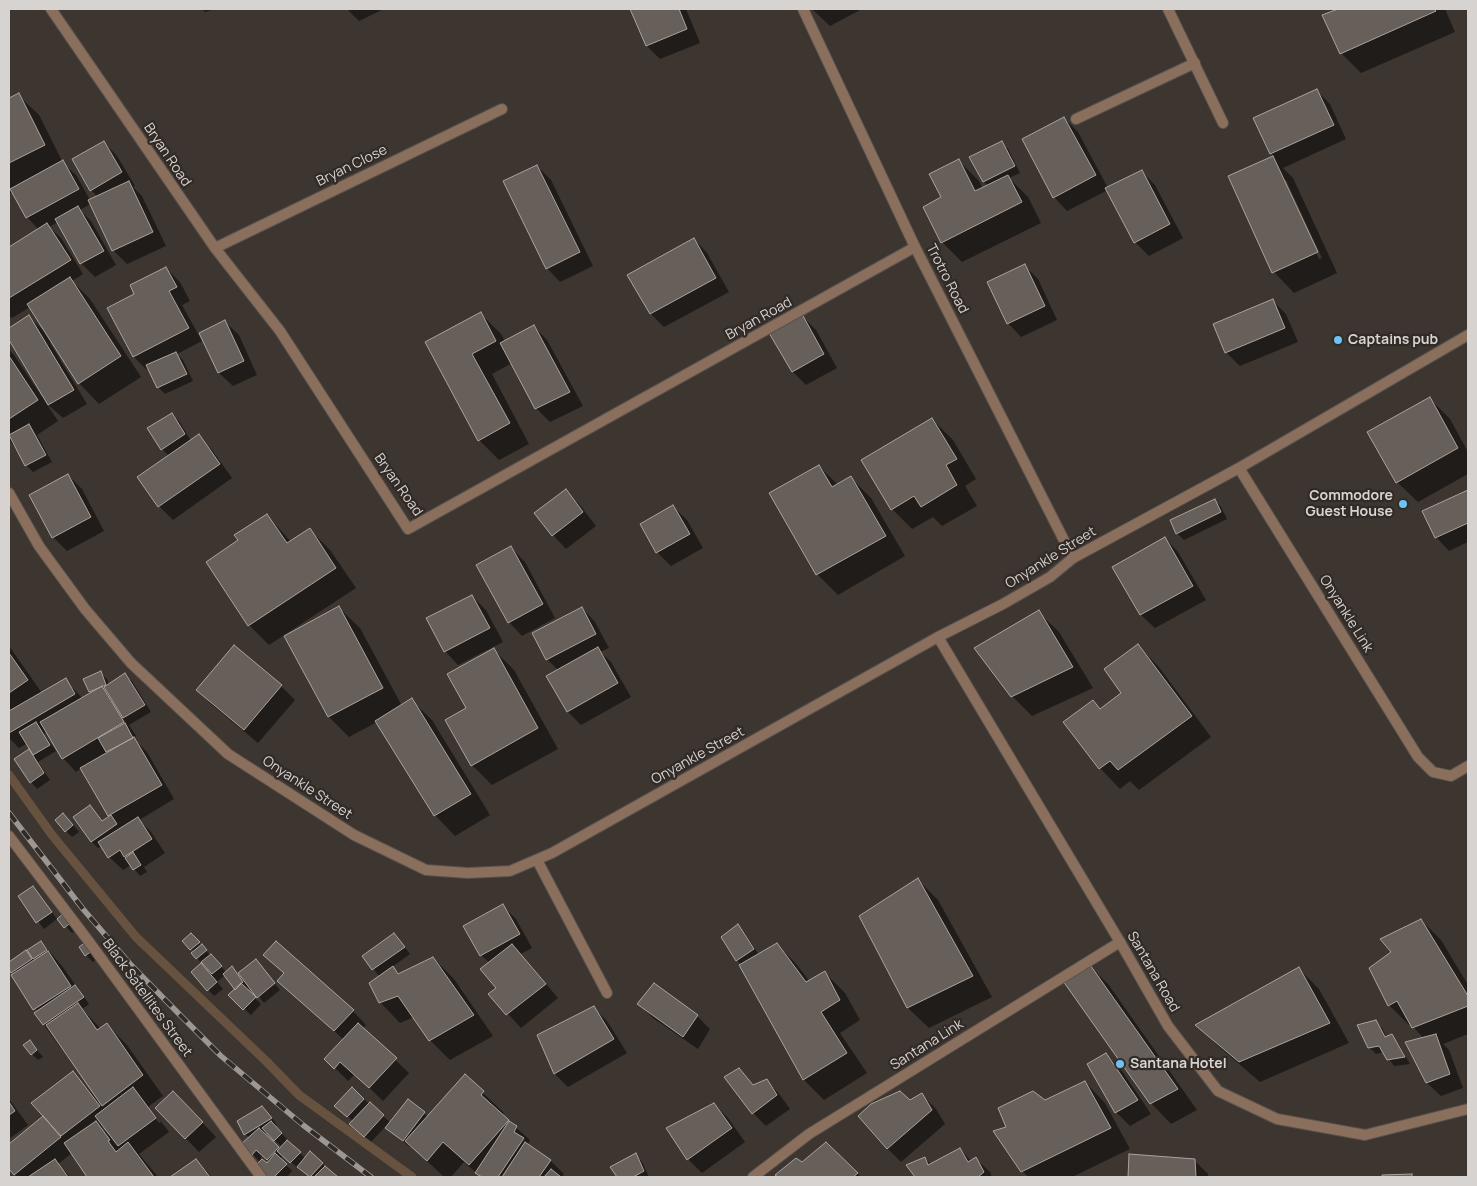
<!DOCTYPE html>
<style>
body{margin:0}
#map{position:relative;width:1477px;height:1186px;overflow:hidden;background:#3c3530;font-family:Manrope,sans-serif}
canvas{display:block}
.frame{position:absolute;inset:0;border:10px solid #d7d3d0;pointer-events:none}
</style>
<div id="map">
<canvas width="1477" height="1186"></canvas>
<div class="frame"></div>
</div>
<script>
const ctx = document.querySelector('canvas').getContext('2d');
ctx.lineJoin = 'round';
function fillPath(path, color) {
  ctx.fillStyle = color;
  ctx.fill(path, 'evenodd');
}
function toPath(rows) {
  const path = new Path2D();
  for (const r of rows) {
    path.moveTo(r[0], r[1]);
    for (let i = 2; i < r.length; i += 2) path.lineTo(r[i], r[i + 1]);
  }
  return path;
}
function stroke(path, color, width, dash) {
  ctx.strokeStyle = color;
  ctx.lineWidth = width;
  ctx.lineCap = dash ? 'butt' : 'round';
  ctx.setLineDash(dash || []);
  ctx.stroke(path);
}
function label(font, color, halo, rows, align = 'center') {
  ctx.font = font + ' Manrope,sans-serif';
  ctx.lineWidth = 4.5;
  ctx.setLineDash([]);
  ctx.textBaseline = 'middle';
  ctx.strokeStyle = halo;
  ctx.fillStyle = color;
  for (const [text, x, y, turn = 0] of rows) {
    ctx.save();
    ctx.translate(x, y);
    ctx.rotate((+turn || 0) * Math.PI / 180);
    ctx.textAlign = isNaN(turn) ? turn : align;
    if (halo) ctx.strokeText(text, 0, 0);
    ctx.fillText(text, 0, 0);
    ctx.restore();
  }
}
fillPath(toPath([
 [202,9,215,9,205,12],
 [347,9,384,9,359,21],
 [632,9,686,9,700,43,660,59,647,46],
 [812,9,862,9,830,26],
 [1341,9,1445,9,1455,32,1361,73,1341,53,1324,16],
 [1317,91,1330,104,1346,139,1283,168,1293,178,1337,273,1294,293,1274,272,1229,176,1274,157,1271,153],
 [1283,180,1286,180,1322,258,1319,259],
 [18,95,39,115,63,163,76,175,90,200,98,197,91,190,104,142,117,156,135,186,133,187,142,196,166,246,127,264,113,250,92,203,80,210,91,221,116,265,95,277,81,263,58,222,49,227,61,238,83,274,72,281,90,299,141,377,99,404,79,383,52,342,50,343,87,404,63,418,46,403,58,421,37,435,52,462,33,472,26,465,17,449,9,440,9,350,14,355,42,397,44,396,9,337,9,329,29,317,46,333,30,307,12,318,9,315,9,248,39,230,27,217,13,192,9,194,9,100],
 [1064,118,1078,132,1108,188,1141,171,1155,185,1183,238,1149,256,1135,242,1108,190,1067,211,1054,197],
 [1001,142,1008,149,1020,173,1009,178,1028,197,1041,223,962,262,942,242,942,198,959,161,979,181,983,189,988,186,984,182],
 [537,166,551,180,593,266,560,282,547,268],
 [694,239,707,253,729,292,664,327,651,314,629,276],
 [1025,266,1038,279,1057,320,1021,337,1008,323],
 [166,268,180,282,190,301,182,305,202,341,177,354,183,360,193,381,165,394,158,387,150,369,147,370,134,357,109,308,136,294],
 [1273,301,1286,314,1298,342,1240,366,1226,352],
 [481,314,501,334,505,342,534,327,547,340,583,406,550,422,536,408,512,363,492,374,529,444,499,460,479,440,427,343],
 [802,316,816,330,837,368,806,385,793,372],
 [225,322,239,335,257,375,233,386,219,373,201,333],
 [1429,398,1450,419,1468,452,1468,474,1418,502,1397,482],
 [172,415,179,421,191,441,198,436,212,450,232,478,173,520,159,506,169,456,162,449],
 [932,419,953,440,976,479,965,486,977,506,942,526,933,517,912,529,892,509],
 [819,466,838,485,851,478,871,498,905,556,838,595,817,574,771,493],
 [68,475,82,489,104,531,67,551,53,537],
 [566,491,579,504,596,526,566,549,553,535],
 [1468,491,1468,542,1449,551,1436,537,1424,511],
 [1215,500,1221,507,1227,519,1184,540,1177,533],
 [673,507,687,520,703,548,671,566,657,552],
 [267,515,291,542,310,530,330,550,356,588,269,645,249,625,240,541],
 [1165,538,1178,552,1206,600,1155,628,1141,615,1114,567],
 [511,548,525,562,555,618,522,636,509,622],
 [472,596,486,610,503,642,458,665,445,651],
 [339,608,360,628,402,706,411,700,432,720,490,815,455,836,435,815,377,722,349,737,329,717,286,637],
 [582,608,595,622,609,648,600,652,611,662,631,697,581,725,568,712,558,670,547,659],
 [1038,612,1059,632,1093,688,1032,716,1012,696],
 [9,646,42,693,65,680,83,699,92,693,90,691,100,673,107,679,109,685,125,675,132,681,151,712,129,725,136,736,135,737,137,742,147,752,174,799,139,820,151,832,165,853,144,867,147,872,140,876,131,865,123,870,109,857,102,846,98,848,92,842,75,817,90,806,103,822,110,817,82,768,76,772,63,758,47,732,44,734,56,751,38,762,50,780,37,789,31,782,16,759,31,749,28,743,19,748,9,738],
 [110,702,113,702,128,727,126,728],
 [1138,646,1158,666,1211,737,1139,790,1130,781,1120,789,1100,768,1093,702,1101,710,1123,693],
 [492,648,514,670,558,749,492,785,472,765,467,708,493,650],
 [281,686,295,700,258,743,211,704,198,690],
 [70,821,79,832,72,837,66,831],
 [918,880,938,900,992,997,929,1028,908,1008,861,916],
 [33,887,57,919,44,929,19,897],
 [502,905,516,919,532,948,521,954,558,998,521,1028,490,994,497,988,490,963,481,955],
 [59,919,78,928,72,933],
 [1421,920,1441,940,1468,985,1468,1034,1443,1044,1449,1050,1463,1088,1441,1096,1427,1083,1407,1043,1424,1039,1411,1024,1409,1025,1389,1005,1393,953],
 [738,925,744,932,759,955,777,944,797,965,810,982,825,973,845,993,860,1020,840,1033,867,1073,824,1100,804,1080,740,966,741,965,722,937],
 [194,938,227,973,232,968,238,974,255,961,280,990,264,1003,251,987,247,990,261,1004,251,1015,230,995,236,989,225,975,217,982,223,989,214,996,193,973,202,964,193,953,194,952,184,941],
 [400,941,410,954,392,967,400,975,433,958,454,979,493,1036,450,1060,430,1040,414,1017,400,1023,380,1002,380,977,363,956],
 [41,942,62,966,89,1004,82,1009,101,1029,107,1025,127,1045,163,1096,149,1106,169,1132,139,1154,158,1177,89,1177,72,1153,58,1164,70,1177,17,1177,9,1167,9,1146,44,1117,73,1072,95,1097,96,1096,36,1014,38,1012,9,967,9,963,26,952,34,960,29,950],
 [146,1107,150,1107,161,1122,159,1123],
 [105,1126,111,1134,109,1135,102,1128],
 [87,943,99,957,93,962,86,955],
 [265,955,353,1011,366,1025,363,1029,409,1073,383,1101,355,1074,348,1081,326,1059,344,1040,293,994,285,974],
 [1087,964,1108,984,1197,1110,1171,1124,1151,1103],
 [1299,969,1319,989,1349,1043,1260,1082,1217,1045,1197,1025],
 [639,1004,697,1016,710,1029,698,1049,653,1018],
 [594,1008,607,1021,627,1053,568,1087,555,1074,539,1036],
 [1375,1022,1382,1028,1387,1038,1392,1036,1398,1043,1410,1064,1394,1066,1384,1052,1376,1054,1369,1047],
 [30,1042,43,1057,38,1060,32,1054],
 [1106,1055,1120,1068,1151,1114,1130,1126,1116,1112],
 [739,1070,754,1086,767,1081,780,1095,790,1109,766,1126,753,1113],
 [465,1076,504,1113,502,1115,530,1140,528,1144,550,1160,564,1174,562,1177,481,1177,464,1162,451,1177,444,1177,411,1146,410,1147,386,1126,371,1142,357,1130,353,1121,336,1106,352,1089,391,1123,408,1100,428,1117],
 [1085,1082,1105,1103,1130,1149,1072,1177,1029,1177,1022,1171,1007,1128,1045,1101],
 [922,1095,936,1109,945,1124,901,1162,887,1148,910,1102],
 [9,1099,28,1125,9,1139],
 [714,1104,728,1118,745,1142,702,1173,688,1159],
 [187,1106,216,1137,199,1152,157,1108],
 [269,1114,277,1125,275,1127,288,1140,287,1141,306,1159,310,1153,337,1177,310,1177,283,1156,280,1159,292,1171,287,1177,267,1177,256,1166,260,1162,243,1144,250,1138,245,1134],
 [267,1132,282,1147,280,1150,263,1134],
 [263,1155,270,1161,267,1165,260,1159],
 [826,1144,861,1177,779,1177,777,1175,802,1164],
 [960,1149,972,1162,976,1159,990,1172,992,1177,916,1177,908,1166,925,1158,931,1165],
 [636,1155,642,1162,649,1177,618,1177,612,1168],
 [1130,1156,1194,1160,1208,1174,1208,1177,1129,1177],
 [196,1160,212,1177,173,1177]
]), '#0007');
stroke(toPath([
 [9,775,52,835,136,937,267,1062,299,1095,412,1177]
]), '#675240', 9);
const building = toPath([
 [630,9,679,9,687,29,646,46,630,9],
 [1338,9,1434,9,1436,11,1340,54,1322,15,1338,9],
 [1317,89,1334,125,1270,154,1253,118,1317,89],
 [19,93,45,145,9,163,9,98,19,93],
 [1064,117,1096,175,1053,198,1022,139,1064,117],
 [104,141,122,172,90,191,72,159,104,141],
 [1002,141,1015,166,983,182,969,157,1002,141],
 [1273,156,1318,252,1272,273,1228,176,1273,156],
 [959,159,975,191,1008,175,1022,202,941,243,923,207,941,197,929,174,959,159],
 [63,160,79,189,26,218,10,189,63,160],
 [537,165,580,252,546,269,503,181,537,165],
 [1142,170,1170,224,1134,243,1105,188,1142,170],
 [129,181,153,232,112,251,88,200,129,181],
 [78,206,104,251,80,264,55,219,78,206],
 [47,223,71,260,9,298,9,247,47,223],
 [694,238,716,278,650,314,627,275,694,238],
 [1025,264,1045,306,1007,324,987,282,1025,264],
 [166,267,177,287,169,291,189,328,133,357,107,308,134,294,130,285,166,267],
 [70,277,121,356,78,384,27,304,70,277],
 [1273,299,1285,328,1225,353,1213,324,1273,299],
 [481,312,496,341,472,354,510,423,478,441,425,342,481,312],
 [802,314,824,354,792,372,769,333,802,314],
 [29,315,74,390,48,405,9,340,9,328,29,315],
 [225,320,244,361,218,373,199,333,225,320],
 [534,325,570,392,535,409,500,343,534,325],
 [176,352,187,374,157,388,146,365,176,352],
 [9,356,38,400,9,419,9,356],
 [1430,397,1458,448,1396,483,1367,432,1430,397],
 [172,413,185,434,161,450,147,428,172,413],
 [932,418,957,459,946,465,957,485,921,507,914,496,891,510,861,460,932,418],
 [29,424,46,455,25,466,9,435,29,424],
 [199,434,220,464,158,507,137,477,199,434],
 [819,465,832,487,851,476,886,536,816,575,769,493,819,465],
 [68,474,91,517,52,538,29,495,68,474],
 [566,489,583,512,552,536,534,513,566,489],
 [1468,490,1468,523,1435,538,1422,511,1468,490],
 [1215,499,1221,512,1176,534,1170,520,1215,499],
 [673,505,690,534,656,553,640,524,673,505],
 [267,514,287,543,310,528,336,568,248,626,206,562,238,540,234,535,267,514],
 [1165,537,1193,586,1140,615,1112,567,1165,537],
 [511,546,543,604,508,623,476,565,511,546],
 [472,595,490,628,444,652,426,618,472,595],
 [339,606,383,688,328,717,284,636,339,606],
 [582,607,596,634,546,660,532,633,582,607],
 [1039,610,1073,667,1011,697,974,648,1039,610],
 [1138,644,1192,716,1118,770,1110,761,1099,769,1063,722,1093,700,1100,709,1121,693,1104,669,1138,644],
 [234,645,282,685,244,730,196,690,234,645],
 [598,647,618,683,567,712,546,676,598,647],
 [494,648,538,728,471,766,445,720,466,708,447,674,494,648],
 [9,653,28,680,9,693,9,653],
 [101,671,106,685,89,692,83,679,101,671],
 [125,673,145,705,123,718,104,687,125,673],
 [66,678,75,694,9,733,9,711,66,678],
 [102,686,124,722,62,759,40,722,102,686],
 [412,698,471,794,434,816,375,721,412,698],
 [36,722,50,745,33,755,19,732,36,722],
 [125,723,133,738,106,752,98,738,125,723],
 [134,737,162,785,108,816,80,768,134,737],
 [29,749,44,773,30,783,14,759,29,749],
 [90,805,102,821,111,815,117,824,91,842,73,817,90,805],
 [63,813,73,825,65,832,55,820,63,813],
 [138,817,152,839,124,857,120,850,108,858,98,842,138,817],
 [133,852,141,865,133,870,125,858,133,852],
 [918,878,973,976,907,1008,859,916,918,878],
 [33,886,52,912,36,923,18,896,33,886],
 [503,904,520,934,480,956,463,926,503,904],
 [65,912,73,921,64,928,57,919,65,912],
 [1421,919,1468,996,1468,1006,1412,1028,1397,1001,1388,1006,1369,968,1391,952,1380,939,1421,919],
 [738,924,754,949,736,961,721,937,738,924],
 [191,933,200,942,190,950,182,941,191,933],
 [394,933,405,947,372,970,362,956,394,933],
 [41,941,47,950,33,959,27,950,41,941],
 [87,941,93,950,85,956,79,947,87,941],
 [276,941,354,1010,334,1031,277,981,284,973,263,955,276,941],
 [777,943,806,982,825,971,840,1000,821,1012,847,1053,803,1080,739,965,777,943],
 [202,944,207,950,196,959,191,953,202,944],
 [512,944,546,984,506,1015,488,994,496,988,480,969,512,944],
 [26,950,32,959,11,973,9,969,9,962,26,950],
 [48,951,71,986,33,1010,11,975,48,951],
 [211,954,222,966,212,974,201,962,211,954],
 [433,957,474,1015,429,1041,398,996,379,1003,369,983,393,966,398,974,433,957],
 [256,959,275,983,257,998,238,973,256,959],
 [1088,962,1178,1089,1150,1104,1063,981,1088,962],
 [201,963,217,982,207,991,191,972,201,963],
 [232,966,243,982,235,990,223,974,232,966],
 [1299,967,1330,1023,1239,1062,1195,1025,1299,967],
 [241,983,256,997,243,1010,228,995,241,983],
 [654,983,698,1015,683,1037,637,1004,654,983],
 [75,985,84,997,43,1025,34,1013,75,985],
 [78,1003,97,1030,107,1023,143,1075,102,1106,46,1025,78,1003],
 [594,1006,614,1039,554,1074,537,1035,594,1006],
 [1376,1020,1385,1037,1392,1034,1405,1057,1387,1060,1379,1046,1368,1048,1357,1025,1376,1020],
 [358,1023,397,1058,369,1088,340,1062,334,1069,324,1059,358,1023],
 [1436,1034,1450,1074,1426,1083,1405,1042,1436,1034],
 [30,1040,37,1050,31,1055,23,1045,30,1040],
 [1106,1053,1138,1100,1115,1113,1087,1064,1106,1053],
 [739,1068,753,1085,767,1079,777,1095,752,1114,724,1077,739,1068],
 [73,1071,100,1106,61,1136,31,1103,73,1071],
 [465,1074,484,1091,481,1095,509,1120,469,1165,443,1142,427,1161,405,1141,465,1074],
 [1085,1081,1111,1128,1021,1172,993,1131,1006,1127,998,1108,1033,1091,1045,1100,1085,1081],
 [133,1087,156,1118,118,1146,95,1116,133,1087],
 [352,1087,364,1099,347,1117,334,1106,352,1087],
 [173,1091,203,1122,185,1139,155,1108,173,1091],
 [900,1091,910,1100,922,1093,932,1110,887,1149,858,1116,871,1104,900,1091],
 [408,1099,425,1112,403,1141,385,1128,408,1099],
 [9,1102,15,1111,9,1115,9,1102],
 [370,1102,384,1115,364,1137,349,1124,370,1102],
 [714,1103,732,1128,687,1160,666,1128,714,1103],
 [262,1106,272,1118,244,1135,237,1121,262,1106],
 [43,1116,61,1137,14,1175,9,1169,9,1144,43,1116],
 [96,1121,110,1140,108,1141,116,1152,128,1142,154,1177,87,1177,64,1143,96,1121],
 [271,1121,282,1133,274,1141,262,1128,271,1121],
 [509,1121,517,1126,514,1132,524,1138,498,1177,482,1177,475,1173,509,1121],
 [259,1128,279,1147,267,1160,256,1150,252,1155,241,1144,259,1128],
 [287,1140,301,1152,290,1163,277,1151,287,1140],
 [525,1142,551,1160,539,1177,502,1177,525,1142],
 [826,1142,858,1173,853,1177,778,1177,775,1175,796,1158,802,1162,826,1142],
 [960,1148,968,1162,976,1157,984,1172,978,1177,915,1177,906,1165,925,1157,928,1165,960,1148],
 [310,1151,323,1163,310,1177,297,1167,310,1151],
 [275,1153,287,1164,274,1177,265,1177,255,1166,262,1159,267,1163,275,1153],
 [636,1153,644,1171,633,1177,617,1177,610,1167,636,1153],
 [1129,1154,1195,1159,1196,1177,1128,1177,1129,1154],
 [55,1159,68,1177,28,1177,55,1159],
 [196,1159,210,1177,170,1177,196,1159],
 [325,1166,338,1177,314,1177,325,1166],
 [551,1169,561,1177,544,1177,551,1169],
 [1412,1174,1412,1177,1382,1177,1382,1175,1412,1174]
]);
fillPath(building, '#665f5a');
stroke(building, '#aca39d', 1);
const service = toPath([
 [1076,119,1195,63],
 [537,860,607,993]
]);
const minor = toPath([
 [51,9,215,248,280,331,408,529,915,247],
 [1168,9,1223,123],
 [215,248,502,109],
 [1239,468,1418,757,1433,772,1451,776,1468,766],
 [9,493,39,546,85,609,131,663,228,754,354,835,426,870,468,873,510,871,552,853,938,637],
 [1073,558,1239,468,1468,335],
 [9,836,87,939,261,1177],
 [753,1177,809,1134,1120,942]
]);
const tertiary = toPath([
 [803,9,915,247,1073,558,1050,577,1003,604,938,637,1120,942,1168,1026,1218,1091,1277,1119,1365,1135,1468,1109]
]);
stroke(service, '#58514d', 12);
stroke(minor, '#58514d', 12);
stroke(tertiary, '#58514d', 12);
stroke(service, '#8a6f5c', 10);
stroke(minor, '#8a6f5c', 10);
stroke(tertiary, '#8a6f5c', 10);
const rail = toPath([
 [9,813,83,909,131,965,180,1015,221,1056,303,1125,371,1177]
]);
stroke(rail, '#9c9793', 5.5);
stroke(rail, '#312a26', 4, [11]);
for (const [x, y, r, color] of [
 [1338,340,5,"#6ec2f3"],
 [1403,504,5,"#6ec2f3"],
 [1120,1064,5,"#6ec2f3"]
]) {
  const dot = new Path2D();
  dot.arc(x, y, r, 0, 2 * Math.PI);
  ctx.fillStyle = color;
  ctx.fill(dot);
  stroke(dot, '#312a26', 2);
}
label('14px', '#d7d3d0', '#312a26', [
 ["Bryan Road",167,155,56],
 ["Bryan Close",352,166,-26],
 ["Trotro Road",947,279,63],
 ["Bryan Road",759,319,-29],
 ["Bryan Road",398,485,55],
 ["Onyankle Street",1051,558,-32],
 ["Onyankle Link",1346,614,58],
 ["Onyankle Street",698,756,-29],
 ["Onyankle Street",307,788,33],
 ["Santana Road",1153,972,60],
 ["Black Satellites Street",147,998,54],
 ["Santana Link",927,1045,-32]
]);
label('bold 14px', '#d7d3d0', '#312a26', [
 ["Captains pub",1348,340],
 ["Commodore",1393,496,"right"],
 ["Guest House",1393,512,"right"],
 ["Santana Hotel",1130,1064]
], 'left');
</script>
